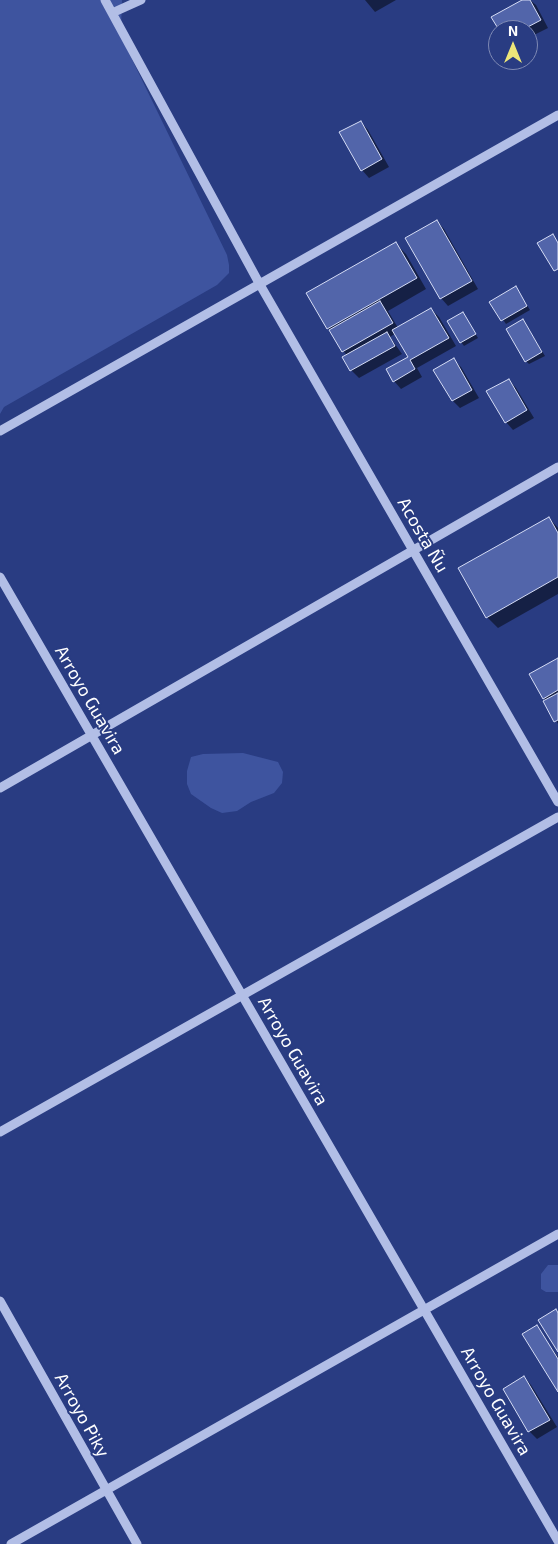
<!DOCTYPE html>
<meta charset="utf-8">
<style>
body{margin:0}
#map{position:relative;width:558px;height:1544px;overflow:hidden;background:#293c82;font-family:"Exo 2",sans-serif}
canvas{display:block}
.north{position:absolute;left:488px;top:20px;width:50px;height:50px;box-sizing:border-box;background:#293c82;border:1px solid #7f8ab4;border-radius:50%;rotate:0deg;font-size:14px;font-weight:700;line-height:20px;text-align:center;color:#fff}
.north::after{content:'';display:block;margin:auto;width:18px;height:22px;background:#ede679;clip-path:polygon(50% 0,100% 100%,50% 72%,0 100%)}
</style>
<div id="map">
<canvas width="558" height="1544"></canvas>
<div class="north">N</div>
</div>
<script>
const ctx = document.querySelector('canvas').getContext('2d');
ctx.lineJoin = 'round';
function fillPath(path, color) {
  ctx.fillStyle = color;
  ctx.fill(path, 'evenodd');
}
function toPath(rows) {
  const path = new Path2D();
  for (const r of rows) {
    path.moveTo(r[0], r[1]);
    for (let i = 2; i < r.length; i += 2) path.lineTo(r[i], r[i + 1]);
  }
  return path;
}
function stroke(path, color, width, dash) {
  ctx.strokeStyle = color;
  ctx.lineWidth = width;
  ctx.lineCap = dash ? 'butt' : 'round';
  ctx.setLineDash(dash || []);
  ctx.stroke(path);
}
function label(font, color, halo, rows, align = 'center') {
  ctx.font = font + ' "Exo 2",sans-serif';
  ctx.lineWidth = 4;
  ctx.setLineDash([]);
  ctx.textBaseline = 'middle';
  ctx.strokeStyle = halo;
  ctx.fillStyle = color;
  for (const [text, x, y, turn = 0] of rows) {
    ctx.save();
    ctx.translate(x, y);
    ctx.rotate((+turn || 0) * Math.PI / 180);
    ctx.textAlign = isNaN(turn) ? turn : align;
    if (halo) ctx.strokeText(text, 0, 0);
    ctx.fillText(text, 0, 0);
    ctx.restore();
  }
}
fillPath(toPath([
 [0,0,122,0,121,28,126,47,227,255,229,265,229,273,217,285,4,407,0,414],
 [243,753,278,762,283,772,282,783,274,793,251,802,237,811,222,813,211,808,191,794,187,784,187,771,191,757,203,754],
 [548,1265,558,1265,558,1292,546,1292,541,1289,541,1274]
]), '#3e549f');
fillPath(toPath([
 [365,0,396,0,375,12],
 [524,0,530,0,536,5,548,28,528,38,528,30,500,30],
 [361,122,368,130,389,167,369,178,362,170],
 [437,221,444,229,478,289,448,306,441,298],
 [395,243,406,254,426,289,388,311,398,328,431,309,439,317,456,346,417,368,422,377,401,389,394,381,409,357,396,333,390,337,402,354,359,378,351,370,344,358,347,356,328,328],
 [516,288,530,310,506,324,491,302],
 [463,313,478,338,464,346,461,342],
 [523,320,545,356,529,364,526,361],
 [454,360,461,367,479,398,460,408,453,401],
 [509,380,516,388,534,418,513,430,506,422],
 [549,518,558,528,558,594,498,628,487,617,460,568],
 [558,659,558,724,544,698],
 [536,1327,558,1357,558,1389],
 [524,1377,531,1385,557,1427,537,1439,529,1431]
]), '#0007');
const building = toPath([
 [522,0,530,0,541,20,522,30,499,30,491,17,522,0],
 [361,121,382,159,361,171,339,132,361,121],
 [437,220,472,281,440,299,405,238,437,220],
 [553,234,558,243,558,269,554,271,537,243,553,234],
 [396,242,417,278,327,329,306,293,396,242],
 [516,286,527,306,501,321,489,302,516,286],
 [380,301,393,323,342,352,329,330,380,301],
 [431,308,449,338,410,360,415,369,393,382,386,369,408,357,392,330,431,308],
 [463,312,476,334,460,343,447,321,463,312],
 [523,319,542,352,525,362,506,329,523,319],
 [387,332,395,346,350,371,342,357,387,332],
 [454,358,472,390,452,401,433,370,454,358],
 [509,379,527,410,505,423,486,391,509,379],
 [549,517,558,533,558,577,486,618,458,568,549,517],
 [558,658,558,690,543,699,529,674,558,658],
 [558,693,558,720,554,722,543,701,558,693],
 [556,1309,558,1313,558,1352,538,1320,556,1309],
 [537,1325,558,1359,558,1392,522,1334,537,1325],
 [524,1376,550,1420,528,1432,503,1389,524,1376]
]);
fillPath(building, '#5265aa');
stroke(building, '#d5dcf5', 1);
stroke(toPath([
 [105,0,259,283,558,802],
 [112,13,141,0],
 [0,431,558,115],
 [0,577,558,1541],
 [0,788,558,467],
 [0,1132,558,817],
 [0,1301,137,1544],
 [11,1544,558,1234]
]), '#b2bee6', 9);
label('18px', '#fff', '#293c82', [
 ["Acosta Ñu",423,535,60],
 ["Arroyo Guavira",90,700,60],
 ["Arroyo Guavira",293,1051,60],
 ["Arroyo Guavira",496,1401,60],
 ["Arroyo Piky",82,1415,61]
]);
</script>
